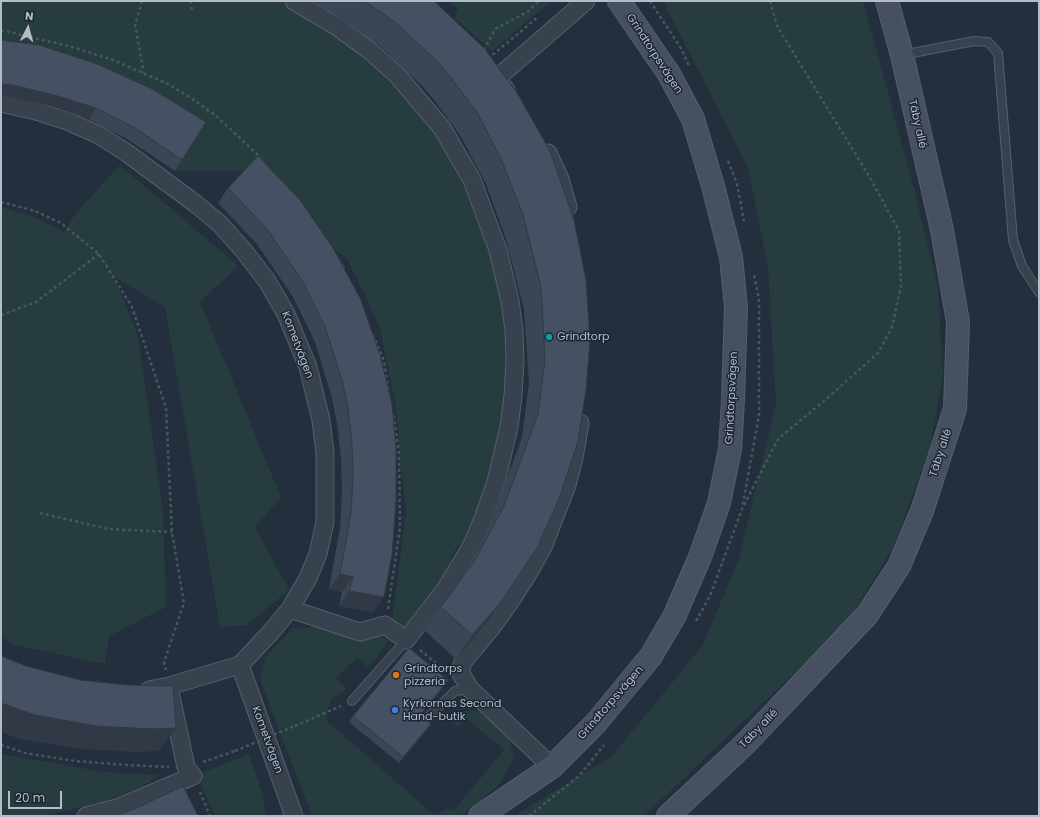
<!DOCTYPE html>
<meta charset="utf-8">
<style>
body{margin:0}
#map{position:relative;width:1040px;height:817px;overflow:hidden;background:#242f3e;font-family:Poppins,sans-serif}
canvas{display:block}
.frame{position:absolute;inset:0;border:2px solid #b4bcc9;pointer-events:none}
.north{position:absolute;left:8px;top:8px;width:40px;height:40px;-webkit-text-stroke:3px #1d2633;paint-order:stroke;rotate:6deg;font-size:11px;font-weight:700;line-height:16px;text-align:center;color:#b4bcc9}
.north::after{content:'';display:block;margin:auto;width:14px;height:18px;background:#b4bcc9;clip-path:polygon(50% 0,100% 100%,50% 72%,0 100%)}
.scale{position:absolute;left:8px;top:791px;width:54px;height:18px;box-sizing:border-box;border:2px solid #b4bcc9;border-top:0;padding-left:5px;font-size:12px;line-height:14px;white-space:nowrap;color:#b4bcc9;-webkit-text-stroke:3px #1d2633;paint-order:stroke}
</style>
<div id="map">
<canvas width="1040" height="817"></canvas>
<div class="frame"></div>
<div class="north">N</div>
<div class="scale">20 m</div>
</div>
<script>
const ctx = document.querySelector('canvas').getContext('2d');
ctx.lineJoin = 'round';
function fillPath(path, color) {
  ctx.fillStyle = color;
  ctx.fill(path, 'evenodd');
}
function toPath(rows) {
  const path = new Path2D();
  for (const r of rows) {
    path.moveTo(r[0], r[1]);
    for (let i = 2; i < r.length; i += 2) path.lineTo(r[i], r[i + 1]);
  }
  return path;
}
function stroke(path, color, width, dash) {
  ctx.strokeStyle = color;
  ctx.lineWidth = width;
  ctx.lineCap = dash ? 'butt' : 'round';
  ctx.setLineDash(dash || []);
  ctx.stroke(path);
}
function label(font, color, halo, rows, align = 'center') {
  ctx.font = font + ' Poppins,sans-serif';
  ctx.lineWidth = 3;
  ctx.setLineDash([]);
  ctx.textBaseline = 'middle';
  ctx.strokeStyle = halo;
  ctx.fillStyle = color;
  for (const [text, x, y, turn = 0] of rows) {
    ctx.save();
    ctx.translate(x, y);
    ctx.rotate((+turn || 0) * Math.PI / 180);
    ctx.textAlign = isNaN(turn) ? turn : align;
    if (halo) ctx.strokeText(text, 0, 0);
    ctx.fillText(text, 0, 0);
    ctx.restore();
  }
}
fillPath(toPath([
 [1,1,280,1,307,14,398,80,447,143,491,232,509,322,505,418,473,536,457,546,438,587,408,626,398,629,392,621,406,513,395,402,380,327,348,260,290,215,247,171,175,171,199,132,1,52],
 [448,1,552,1,492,51,455,18,458,9],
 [663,1,863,1,913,185,938,287,943,376,930,447,894,546,847,623,644,816,514,816,612,756,703,645,739,558,776,405,768,267,748,168],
 [120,165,238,266,200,302,281,497,255,527,289,590,247,625,220,627,165,307,114,277,138,336,163,510,166,607,109,636,105,664,15,645,1,637,1,207,37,218,64,232,76,213],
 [363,624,388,641,375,661,368,667,357,657,336,679,347,689,330,700,326,720,435,816,446,809,454,810,504,750,466,718,457,727,454,722,464,712,473,710,480,712,509,738,514,758,498,786,461,816,312,816,260,680,265,657,292,629],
 [1,754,104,772,159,775,147,784,109,800,44,816,1,816],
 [249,754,263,796,266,816,215,816,196,775]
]), '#263c3f');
const lane = toPath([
 [902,55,974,41,988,42,998,53,1013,240,1022,266,1039,292],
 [352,701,406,640],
 [425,720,455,691,470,689]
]);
const street = toPath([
 [506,90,496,79,586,1],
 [1,103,36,111,67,121,99,135,127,153,196,204,220,224,244,251,267,281,286,314,308,367,321,420,325,453,325,522,318,554,308,578,290,609,271,632,240,665,294,816],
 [548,153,560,179,568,207],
 [290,609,360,632,385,625,406,640,445,590,473,543,483,519,496,482,509,427,513,396,515,360,514,330,510,301,498,250,472,180,442,128,397,75,369,50,336,26,294,1],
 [149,690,169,686,240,665],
 [552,767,470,689,460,672,463,662,492,627,512,599,529,572,543,547,567,485,574,458,580,423],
 [86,816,117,808,193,776,186,767,170,692]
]);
const secondary = toPath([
 [480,816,552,767,596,723,651,656,674,617,700,557,719,503,730,449,733,400,736,307,731,257,713,186,693,119,669,74,619,1],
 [668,816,745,744,867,615,899,566,922,511,955,409,958,322,942,230,902,55,887,1]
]);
stroke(lane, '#565f6c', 10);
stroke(street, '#565f6c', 19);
stroke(secondary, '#565f6c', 24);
stroke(toPath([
 [142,1,135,25,144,73],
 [190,1,192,10],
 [650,1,682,50,689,66],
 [1,30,72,47,113,60,168,84,191,98,216,116,256,153,264,163],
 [484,50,495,29,529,11,538,1],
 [487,57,495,53,538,17],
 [728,161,737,184,744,221],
 [1,202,35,211,61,223,99,254,132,307,166,408,172,532,184,603,164,662,166,670],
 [336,255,344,268],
 [1,315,36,302,99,254],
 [373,335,384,361,390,399],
 [744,505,778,439,831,395,878,353,892,327,901,286,899,231,869,176,777,26,770,1],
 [40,513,108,529,172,532],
 [388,609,400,527,399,453,393,413],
 [696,621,710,596,742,509,759,415,759,299,754,275],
 [420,650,444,670],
 [295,726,341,706],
 [1,745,25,753,75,761,127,765,169,767],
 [203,762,235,751],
 [200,792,210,816],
 [529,816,579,776,604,745]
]), '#44595c', 2.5, [3, 3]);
stroke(lane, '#38414e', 8);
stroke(street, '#38414e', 17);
stroke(secondary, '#465061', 22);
stroke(toPath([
 [235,751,295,726]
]), '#44595c', 2.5, [3, 3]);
fillPath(toPath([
 [311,1,434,1,586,280,501,602,484,626,456,659,424,630,461,579,488,530,522,437,529,383,524,310,506,239,486,184,460,135,435,101,421,85,380,46,329,11],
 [39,45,182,160,175,171,127,139,89,119,51,106,5,95],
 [228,188,333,248,384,597,373,612,339,606,342,592,329,589,340,528,342,490,341,458,337,424,332,398,315,342,293,297,257,244,218,203],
 [445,686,420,715,427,730,399,763,349,722,353,716]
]), '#3b4654');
fillPath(toPath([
 [1,84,13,85,58,96,96,108,89,119,51,106,1,95],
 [340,574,353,577,342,592,329,589],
 [349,591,384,597,373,612,339,606],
 [501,602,484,626,456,659,472,635],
 [448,680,445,686,416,721,420,715],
 [1,703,176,728,159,751,136,752,80,749,19,739,1,732],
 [431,724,427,730,399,763,403,757]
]), '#303945');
const building = toPath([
 [365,1,434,1,484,48,517,93,550,151,574,220,586,280,590,341,586,390,578,441,560,496,538,546,501,602,472,635,441,607,475,560,504,506,538,414,545,360,541,287,523,215,502,161,477,112,451,78,438,62,396,23,365,1],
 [1,40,39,45,97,64,152,89,206,122,182,160,135,128,96,108,58,96,13,85,1,84,1,40],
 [258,156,300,200,333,248,361,300,380,355,392,404,396,447,396,501,392,555,384,597,349,591,353,577,340,574,351,513,353,475,352,443,348,409,343,383,325,327,303,282,267,229,228,188,258,156],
 [409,648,448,680,420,715,431,724,403,757,353,716,409,648],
 [1,656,26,666,80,680,126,685,173,686,176,728,152,729,96,726,35,715,1,703,1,656],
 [183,786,198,816,115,816,137,808,183,786]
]);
fillPath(building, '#455162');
stroke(building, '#303945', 1);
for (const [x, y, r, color] of [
 [549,337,4,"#0f9aa8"],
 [396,675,4,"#e8710a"],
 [395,710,4,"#3f7fe0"]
]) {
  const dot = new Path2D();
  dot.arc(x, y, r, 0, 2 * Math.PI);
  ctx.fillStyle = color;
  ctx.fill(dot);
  stroke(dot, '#1d2633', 1.5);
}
label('11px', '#b4bcc9', '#1d2633', [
 ["Grindtorpsvägen",654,54,57],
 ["Täby allé",917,124,77],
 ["Kometvägen",297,345,69],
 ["Grindtorpsvägen",732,398,-87],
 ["Täby allé",941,453,-72],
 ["Grindtorpsvägen",611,703,-49],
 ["Täby allé",759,729,-46],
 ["Kometvägen",267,740,70]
]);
label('11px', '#b4bcc9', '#1d2633', [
 ["Grindtorp",557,337],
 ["Grindtorps",404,669],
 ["pizzeria",404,682],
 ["Kyrkornas Second",403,704],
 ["Hand-butik",403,717]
], 'left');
</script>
